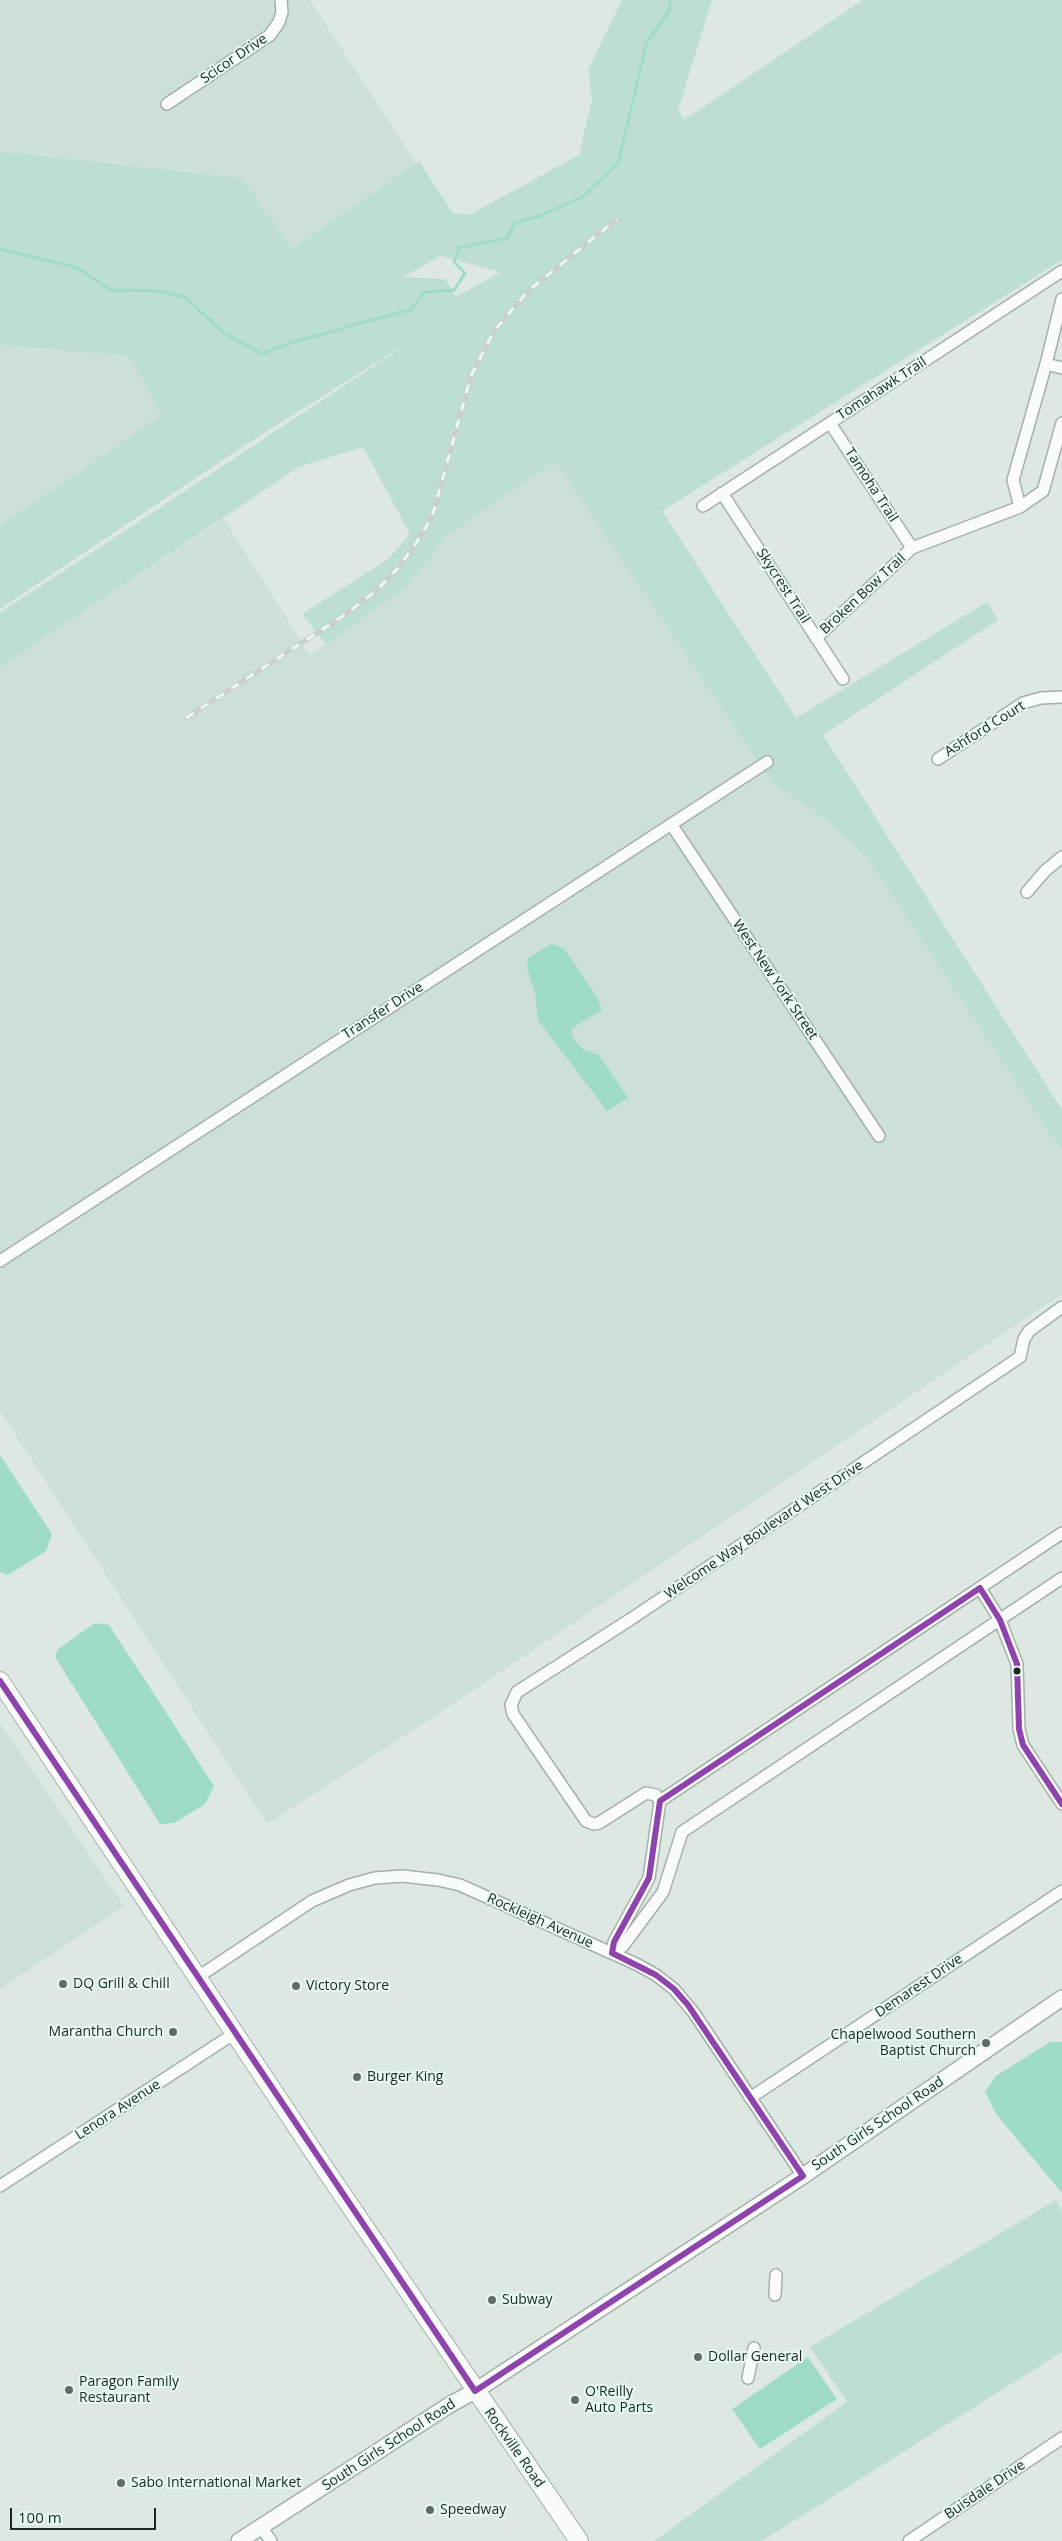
<!DOCTYPE html>
<style>
body{margin:0}
#map{position:relative;width:1062px;height:2541px;overflow:hidden;background:#dee8e3;font-family:"Open Sans",sans-serif}
canvas{display:block}
.scale{position:absolute;left:10px;top:2508px;width:146px;height:22px;box-sizing:border-box;border:2px solid #1e2622;border-top:0;padding-left:6px;font-size:15px;line-height:18px;white-space:nowrap;color:#1e2622;-webkit-text-stroke:4px #e6faf1;paint-order:stroke}
</style>
<div id="map">
<canvas width="1062" height="2541"></canvas>
<div class="scale">100 m</div>
</div>
<script>
const ctx = document.querySelector('canvas').getContext('2d');
ctx.lineJoin = 'round';
function fillPath(path, color) {
  ctx.fillStyle = color;
  ctx.fill(path, 'evenodd');
}
function toPath(rows) {
  const path = new Path2D();
  for (const r of rows) {
    path.moveTo(r[0], r[1]);
    for (let i = 2; i < r.length; i += 2) path.lineTo(r[i], r[i + 1]);
  }
  return path;
}
function stroke(path, color, width, dash) {
  ctx.strokeStyle = color;
  ctx.lineWidth = width;
  ctx.lineCap = dash ? 'butt' : 'round';
  ctx.setLineDash(dash || []);
  ctx.stroke(path);
}
function label(font, color, halo, rows, align = 'center') {
  ctx.font = font + ' "Open Sans",sans-serif';
  ctx.lineWidth = 4;
  ctx.setLineDash([]);
  ctx.textBaseline = 'middle';
  ctx.strokeStyle = halo;
  ctx.fillStyle = color;
  for (const [text, x, y, turn = 0] of rows) {
    ctx.save();
    ctx.translate(x, y);
    ctx.rotate((+turn || 0) * Math.PI / 180);
    ctx.textAlign = isNaN(turn) ? turn : align;
    if (halo) ctx.strokeText(text, 0, 0);
    ctx.fillText(text, 0, 0);
    ctx.restore();
  }
}
fillPath(toPath([
 [0,0,310,0,416,163,292,249,242,178,0,151],
 [0,345,129,356,163,415,0,526],
 [555,461,772,783,824,818,867,858,1062,1152,1062,1294,435,1716,267,1824,0,1411,0,668,224,519,310,655,406,588,447,536],
 [0,1723,124,1906,0,1989]
]), '#cde0d7');
fillPath(toPath([
 [622,0,712,0,678,110,684,120,863,0,1062,0,1062,260,662,511,796,718,987,602,998,620,823,735,1062,1110,1062,1152,867,858,824,818,772,783,555,461,447,536,406,588,326,644,302,614,388,559,410,534,363,447,299,467,0,668,0,613,430,329,242,447,0,609,0,526,162,415,129,356,0,345,0,151,242,178,292,249,419,161,453,213,469,215,579,155,592,99,588,70],
 [441,256,501,272,456,297,445,279,403,277],
 [1056,2200,1062,2211,1062,2352,762,2541,654,2541,847,2402,810,2347]
]), '#bddfd1');
fillPath(toPath([
 [551,944,564,948,597,997,602,1010,571,1029,573,1038,583,1049,599,1055,628,1098,607,1111,538,1020,535,992,527,968,528,958],
 [0,1455,52,1534,46,1551,8,1575,0,1572],
 [95,1623,109,1625,214,1786,205,1804,174,1823,160,1824,55,1657,58,1649],
 [1050,2042,1062,2042,1062,2193,996,2114,985,2091,996,2076],
 [808,2357,837,2399,760,2449,732,2409]
]), '#9fdcc4');
stroke(toPath([
 [0,249,76,267,111,290,158,291,185,297,224,333,262,354,290,343,412,309,424,292,454,290,465,273,454,262,459,248,507,238,515,223,540,216,584,196,618,163,647,42,670,10,670,0]
]), '#9fdcc4', 3);
const street = toPath([
 [167,104,270,35,279,22,282,12,281,0],
 [1046,364,1062,368],
 [830,423,912,548],
 [722,493,843,679],
 [703,506,1062,271],
 [1020,507,1013,480,1046,364,1062,299],
 [816,638,912,548,1020,507,1043,491,1062,423],
 [938,759,1023,703,1041,698,1062,697],
 [671,824,879,1136],
 [1027,892,1045,871,1062,857],
 [0,1261,767,762],
 [980,1588,1000,1620,1017,1664,1019,1729,1023,1745,1062,1804],
 [660,1801,656,1795,646,1793,599,1823,594,1824,586,1821,513,1714,511,1705,517,1692,631,1619,1020,1357,1024,1339,1029,1331,1062,1307],
 [660,1801,1062,1533],
 [612,1953,623,1946,663,1892,682,1832,1062,1578],
 [612,1953,614,1942,649,1878,660,1801],
 [198,1977,312,1901,349,1885,375,1878,402,1876,438,1880,460,1885,636,1964,656,1975,674,1989,694,2013,803,2176],
 [750,2098,1062,1891],
 [0,2186,235,2033],
 [775,2295,776,2275],
 [748,2378,754,2348],
 [261,2527,271,2541],
 [909,2541,1062,2438]
]);
const secondary = toPath([
 [239,2541,451,2404,475,2391,803,2176,1062,1998]
]);
const primary = toPath([
 [0,1681,327,2172,579,2541]
]);
stroke(street, '#a6afab', 14);
stroke(secondary, '#a6afab', 18);
stroke(primary, '#a6afab', 20);
stroke(street, '#fafcfb', 11);
stroke(secondary, '#fafcfb', 15);
stroke(primary, '#fafcfb', 18);
const rail = toPath([
 [186,718,343,616,377,590,396,570,415,545,432,517,471,376,494,331,528,291,617,219]
]);
stroke(rail, '#cbcecd', 5);
stroke(rail, '#e6faf1', 3, [9]);
stroke(toPath([
 [0,1681,475,2391,803,2176,688,2005,674,1989,656,1975,612,1953,614,1942,649,1878,660,1801,980,1588,1000,1620,1017,1664,1019,1729,1023,1745,1062,1804]
]), '#8e44ad', 6);
for (const [x, y, r, color] of [
 [1017,1671,4.5,"#1e2622"],
 [63,1984,5,"#616a66"],
 [296,1986,5,"#616a66"],
 [173,2032,5,"#616a66"],
 [986,2043,5,"#616a66"],
 [357,2077,5,"#616a66"],
 [492,2300,5,"#616a66"],
 [698,2357,5,"#616a66"],
 [69,2390,5,"#616a66"],
 [575,2400,5,"#616a66"],
 [121,2483,5,"#616a66"],
 [430,2510,5,"#616a66"]
]) {
  const dot = new Path2D();
  dot.arc(x, y, r, 0, 2 * Math.PI);
  ctx.fillStyle = color;
  ctx.fill(dot);
  stroke(dot, '#e6faf1', 2);
}
label('14px', '#1e2622', '#e6faf1', [
 ["Scicor Drive",234,59,-34],
 ["Tomahawk Trail",882,389,-33],
 ["Tamoha Trail",871,485,57],
 ["Skycrest Trail",783,586,57],
 ["Broken Bow Trail",863,594,-43],
 ["Ashford Court",985,729,-32],
 ["West New York Street",775,980,56],
 ["Transfer Drive",383,1011,-33],
 ["Welcome Way Boulevard West Drive",764,1530,-34],
 ["Rockleigh Avenue",540,1921,24],
 ["Demarest Drive",919,1986,-34],
 ["Lenora Avenue",118,2110,-33],
 ["South Girls School Road",878,2124,-34],
 ["South Girls School Road",389,2445,-33],
 ["Rockville Road",514,2448,55],
 ["Buisdale Drive",985,2490,-34]
]);
label('14px', '#1e2622', '#e6faf1', [
 ["DQ Grill & Chill",73,1984],
 ["Victory Store",306,1986],
 ["Marantha Church",163,2032,"right"],
 ["Chapelwood Southern",976,2035,"right"],
 ["Baptist Church",976,2051,"right"],
 ["Burger King",367,2077],
 ["Subway",502,2300],
 ["Dollar General",708,2357],
 ["Paragon Family",79,2382],
 ["Restaurant",79,2398],
 ["O'Reilly",585,2392],
 ["Auto Parts",585,2408],
 ["Sabo International Market",131,2483],
 ["Speedway",440,2510]
], 'left');
</script>
